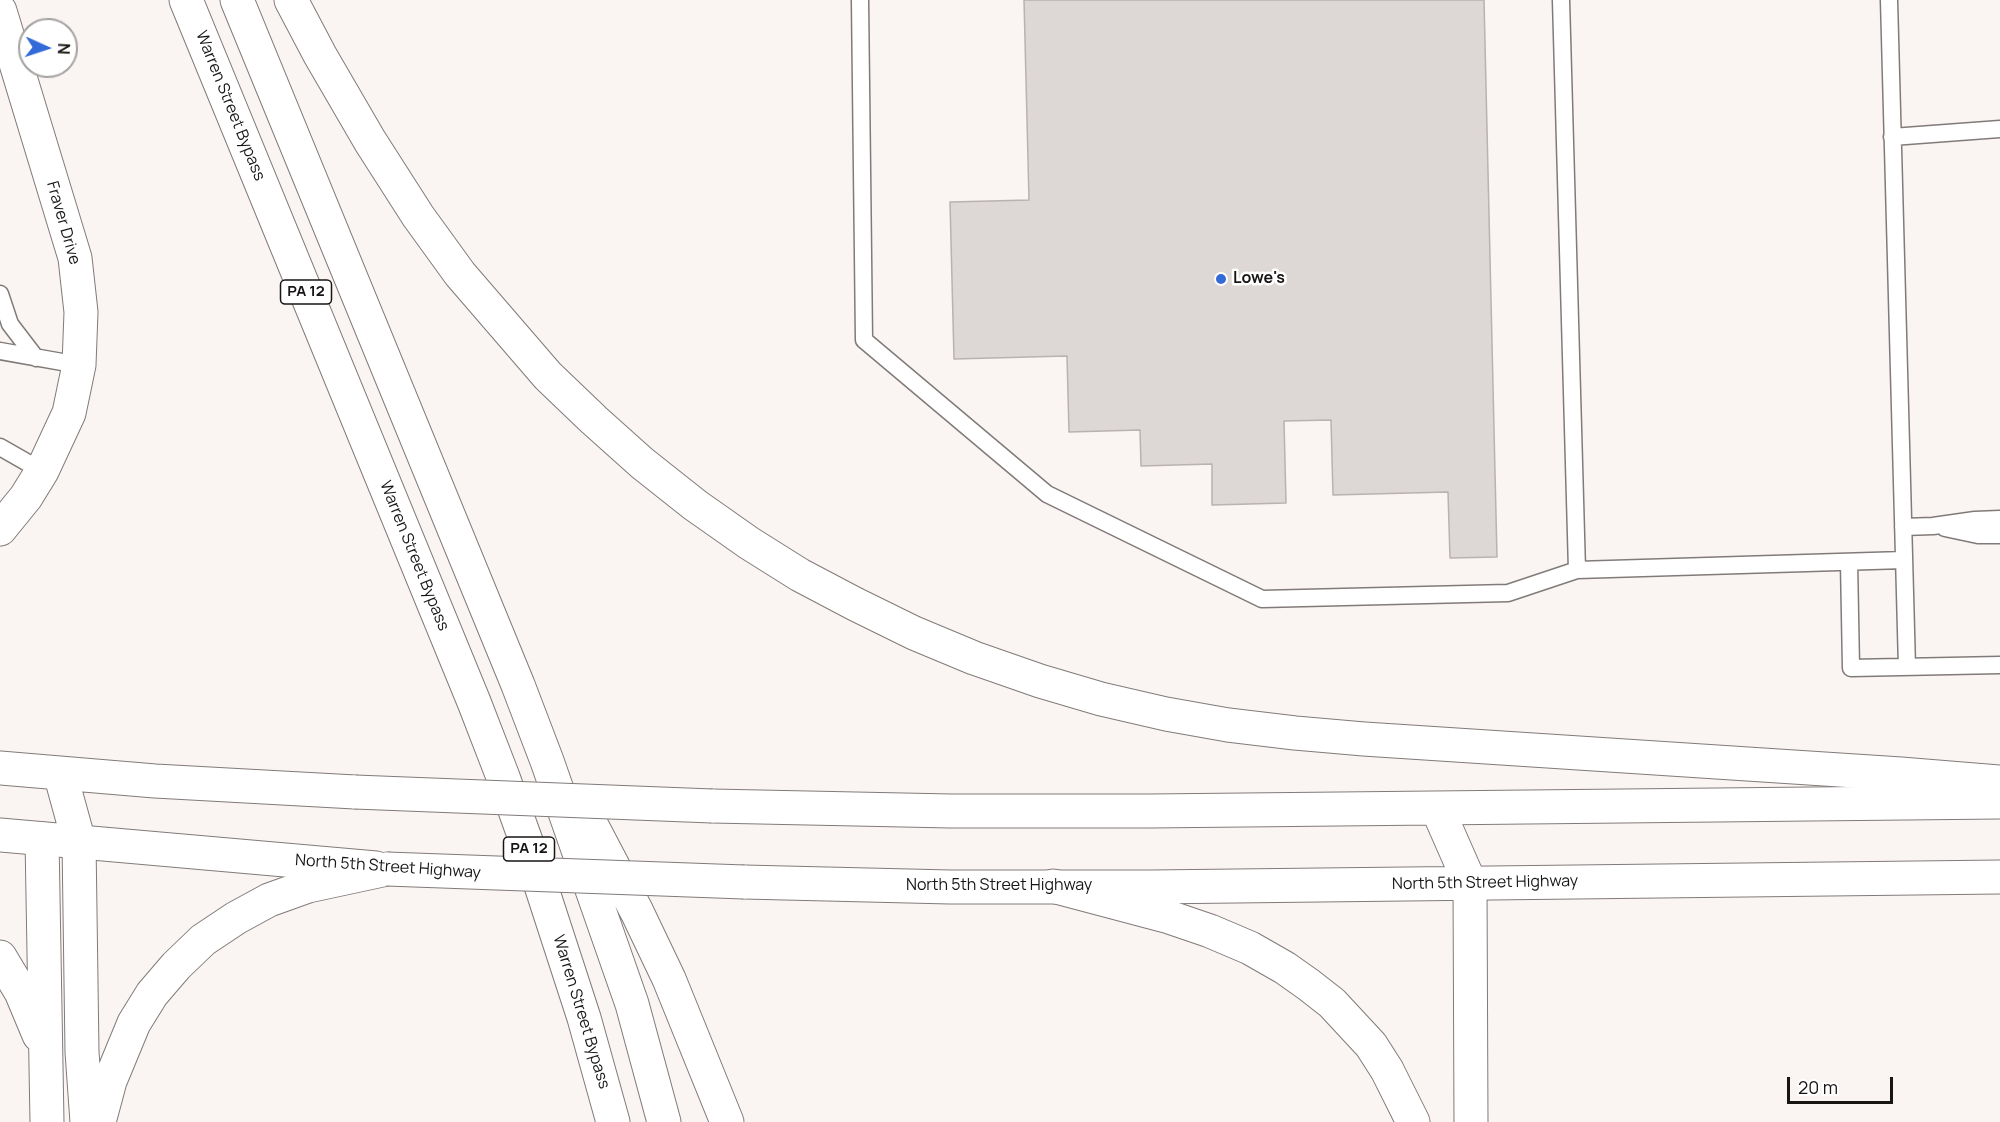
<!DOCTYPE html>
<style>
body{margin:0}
#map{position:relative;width:2000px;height:1122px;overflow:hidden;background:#faf4f2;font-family:Manrope,sans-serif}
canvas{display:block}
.north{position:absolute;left:18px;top:18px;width:60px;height:60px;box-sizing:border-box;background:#fff;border:2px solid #a3a2a1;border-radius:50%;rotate:93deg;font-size:16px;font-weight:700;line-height:24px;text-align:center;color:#181615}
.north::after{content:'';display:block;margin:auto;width:21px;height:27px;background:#326ad8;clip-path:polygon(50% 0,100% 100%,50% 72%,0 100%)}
.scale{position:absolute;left:1787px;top:1077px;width:106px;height:27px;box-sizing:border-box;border:3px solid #181615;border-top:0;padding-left:8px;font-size:18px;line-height:21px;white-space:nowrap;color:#181615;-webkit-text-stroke:4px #fff;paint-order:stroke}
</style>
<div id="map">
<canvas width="2000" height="1122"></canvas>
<div class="north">N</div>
<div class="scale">20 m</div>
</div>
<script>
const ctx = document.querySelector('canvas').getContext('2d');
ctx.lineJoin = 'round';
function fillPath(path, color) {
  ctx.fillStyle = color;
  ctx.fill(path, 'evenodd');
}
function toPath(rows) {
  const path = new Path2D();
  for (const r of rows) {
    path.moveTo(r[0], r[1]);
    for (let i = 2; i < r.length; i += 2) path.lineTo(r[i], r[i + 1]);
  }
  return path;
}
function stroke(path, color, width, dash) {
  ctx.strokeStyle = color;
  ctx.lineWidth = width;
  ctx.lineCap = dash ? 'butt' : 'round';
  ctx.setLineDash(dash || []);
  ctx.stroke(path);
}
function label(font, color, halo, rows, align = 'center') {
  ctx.font = font + ' Manrope,sans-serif';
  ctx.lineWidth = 5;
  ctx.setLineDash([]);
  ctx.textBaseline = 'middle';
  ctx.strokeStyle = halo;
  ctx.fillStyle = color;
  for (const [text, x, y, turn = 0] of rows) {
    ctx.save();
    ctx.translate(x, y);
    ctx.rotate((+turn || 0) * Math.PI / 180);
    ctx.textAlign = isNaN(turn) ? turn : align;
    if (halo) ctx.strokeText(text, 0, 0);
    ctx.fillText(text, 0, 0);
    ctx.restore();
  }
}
const building = toPath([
 [1024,0,1484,0,1497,557,1450,558,1448,492,1333,495,1331,420,1284,421,1286,503,1212,505,1212,464,1141,466,1140,430,1069,432,1067,356,954,359,950,202,1029,200,1024,0]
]);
fillPath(building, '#ddd7d5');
stroke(building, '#b8b2b0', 1.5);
const lane = toPath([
 [860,0,864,340,1047,494,1262,599,1508,593,1577,570],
 [1561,0,1577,570,1904,560],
 [1889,0,1907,667],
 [1892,137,2000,129],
 [0,294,10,324,36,358],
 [0,351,79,365],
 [0,447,42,471],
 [1903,527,1933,526,1975,520,2000,519],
 [1945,528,1978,535,2000,535],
 [1849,562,1851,668,2000,665]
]);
const street = toPath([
 [0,11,75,258,81,312,79,365,69,413,42,471,26,497,0,529]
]);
const primary = toPath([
 [0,768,155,781,355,792],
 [60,773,79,842],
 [712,806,951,811,1150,811,2000,802],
 [1437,808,1470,883],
 [0,835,376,868],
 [744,882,950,887,1151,887,2000,877]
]);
const highway = toPath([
 [186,0,474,702,503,777,531,855,584,1018,613,1122],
 [237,0,518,685,547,761,632,1004,664,1122],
 [291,0,320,55,370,141,418,216,460,274,548,376,594,420,642,463,695,505,749,543,800,575,855,604,914,633,974,658,1040,681,1101,699,1166,714,1228,725,1295,733,1364,739,1901,774,2000,782],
 [583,809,637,912,669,979,727,1122],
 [42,839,47,1122],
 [79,842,82,1052,87,1122],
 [1470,883,1471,1122],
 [1053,886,1166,916,1210,931,1250,948,1285,968,1309,985,1332,1003,1371,1045,1387,1070,1413,1122],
 [0,957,21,992,39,1035],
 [99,1122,110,1081,134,1023,152,994,176,966,203,940,236,918,269,900,308,886,387,869]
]);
stroke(lane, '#807b79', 19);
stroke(street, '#807b79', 35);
stroke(primary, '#807b79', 35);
stroke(highway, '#807b79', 35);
stroke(lane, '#fff', 16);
stroke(street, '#fff', 33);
stroke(primary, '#fff', 33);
stroke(highway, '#fff', 33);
const primaryBridge = toPath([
 [355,792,712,806],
 [387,869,744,882]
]);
stroke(primaryBridge, '#807b79', 35, []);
stroke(primaryBridge, '#fff', 33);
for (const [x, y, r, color] of [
 [1221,279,6,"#326ad8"]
]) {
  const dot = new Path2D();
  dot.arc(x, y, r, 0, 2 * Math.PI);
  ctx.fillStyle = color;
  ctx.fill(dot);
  stroke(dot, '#fff', 2);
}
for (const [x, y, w] of [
 [306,292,51],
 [529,849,51]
]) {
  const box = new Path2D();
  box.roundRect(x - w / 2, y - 12, w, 24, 4.5);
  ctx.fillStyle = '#fff';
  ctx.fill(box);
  stroke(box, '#181615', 1.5);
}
label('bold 15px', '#181615', null, [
 ["PA 12",306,292],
 ["PA 12",529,849]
]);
label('16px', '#181615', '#fff', [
 ["Warren Street Bypass",230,106,68],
 ["Fraver Drive",63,223,74],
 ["Warren Street Bypass",414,556,68],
 ["North 5th Street Highway",388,867,4],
 ["North 5th Street Highway",1485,883,-1],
 ["North 5th Street Highway",999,886],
 ["Warren Street Bypass",581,1012,73]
]);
label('bold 16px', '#181615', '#fff', [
 ["Lowe's",1233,279]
], 'left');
</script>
